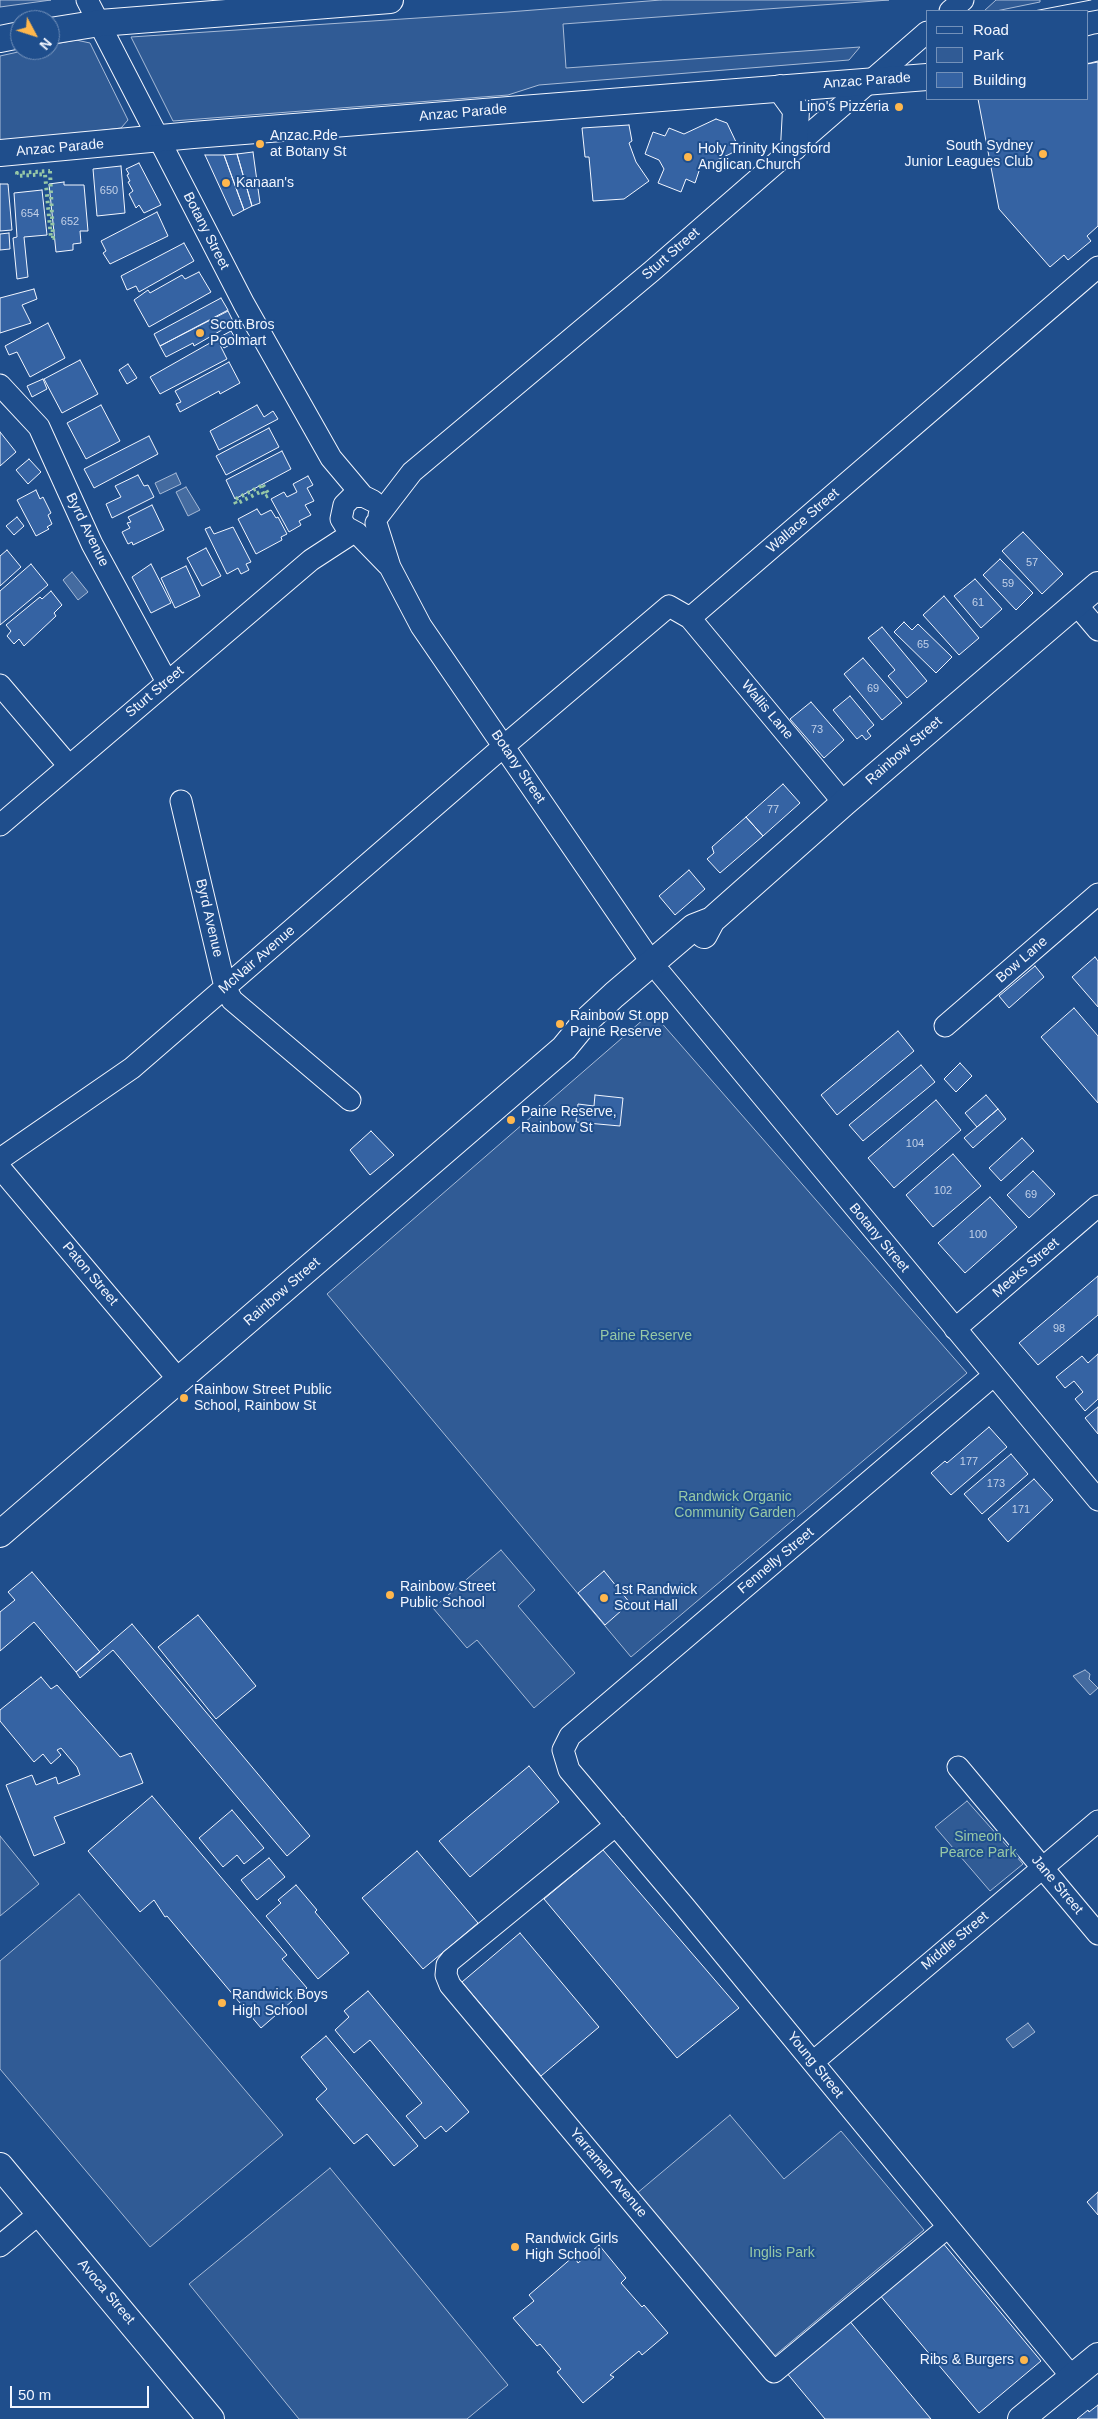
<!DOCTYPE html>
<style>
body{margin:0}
#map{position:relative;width:1098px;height:2419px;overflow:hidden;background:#1f4e8c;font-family:Arial,sans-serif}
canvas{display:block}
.legend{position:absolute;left:926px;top:10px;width:162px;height:90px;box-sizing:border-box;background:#1f4e8c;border:1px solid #7391ba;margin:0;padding:6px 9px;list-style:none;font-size:15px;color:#f2f6ff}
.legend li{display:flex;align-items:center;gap:10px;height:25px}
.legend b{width:25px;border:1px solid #7391ba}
.north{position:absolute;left:10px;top:10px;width:50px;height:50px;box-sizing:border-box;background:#1f4e8c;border:1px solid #7391ba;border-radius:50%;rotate:130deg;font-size:14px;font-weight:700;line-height:20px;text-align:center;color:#f2f6ff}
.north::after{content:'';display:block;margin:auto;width:18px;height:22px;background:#ffb74d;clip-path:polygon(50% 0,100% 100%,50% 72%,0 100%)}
.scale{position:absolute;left:10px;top:2386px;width:139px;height:22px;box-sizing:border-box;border:2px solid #f2f6ff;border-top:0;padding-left:6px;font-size:15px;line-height:18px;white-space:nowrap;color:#f2f6ff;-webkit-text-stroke:4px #1f4e8c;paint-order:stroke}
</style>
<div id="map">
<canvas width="1098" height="2419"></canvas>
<ul class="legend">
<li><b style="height:6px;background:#1f4e8c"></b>Road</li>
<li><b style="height:14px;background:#305b95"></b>Park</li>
<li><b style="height:14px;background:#3563a3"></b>Building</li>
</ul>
<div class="north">N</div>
<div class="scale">50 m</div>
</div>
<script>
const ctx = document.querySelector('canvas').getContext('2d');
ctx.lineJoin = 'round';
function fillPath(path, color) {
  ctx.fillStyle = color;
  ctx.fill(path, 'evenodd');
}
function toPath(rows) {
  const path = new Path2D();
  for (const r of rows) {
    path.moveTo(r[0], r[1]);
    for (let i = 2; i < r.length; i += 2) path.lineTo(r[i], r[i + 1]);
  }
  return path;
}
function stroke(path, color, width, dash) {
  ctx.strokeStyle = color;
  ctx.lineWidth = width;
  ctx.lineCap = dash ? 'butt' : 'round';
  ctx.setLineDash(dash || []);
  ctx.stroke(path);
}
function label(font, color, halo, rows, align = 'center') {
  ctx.font = font + ' Arial,sans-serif';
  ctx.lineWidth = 4;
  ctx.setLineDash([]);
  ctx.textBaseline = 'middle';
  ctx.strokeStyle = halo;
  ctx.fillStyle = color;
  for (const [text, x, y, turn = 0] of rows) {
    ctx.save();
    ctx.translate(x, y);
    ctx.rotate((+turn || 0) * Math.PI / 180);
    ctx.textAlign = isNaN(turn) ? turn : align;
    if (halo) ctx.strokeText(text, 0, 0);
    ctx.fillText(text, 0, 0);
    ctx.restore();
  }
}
const green = toPath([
 [0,0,51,0,0,7,0,0],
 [661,0,889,0,563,24,566,68,860,47,849,60,539,85,508,95,173,121,131,37,508,12,661,0],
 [996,0,1040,0,1040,2,996,11,984,11,996,0],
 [76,40,90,43,128,120,121,128,0,143,0,56,27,50,50,50,50,45,76,40],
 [652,1012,967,1373,631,1657,327,1294,652,1012],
 [501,1550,535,1590,518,1606,575,1673,534,1708,477,1640,467,1648,433,1608,501,1550],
 [967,1801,1023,1864,990,1891,935,1827,967,1801],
 [0,1836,39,1884,0,1916,0,1836],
 [79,1894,283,2135,150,2247,0,2069,0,1961,79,1894],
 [730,2115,784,2179,841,2131,924,2230,773,2357,636,2194,730,2115],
 [330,2168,508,2385,467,2419,299,2419,189,2284,330,2168]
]);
fillPath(green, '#305b95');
stroke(green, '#a8bbd7', 1);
const water = toPath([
 [176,473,181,484,160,494,155,483,176,473],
 [186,487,200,510,188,516,176,492,186,487],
 [72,572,88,592,78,600,63,580,72,572],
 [1085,1670,1090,1674,1089,1679,1098,1688,1090,1695,1073,1676,1085,1670],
 [1028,2023,1035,2032,1013,2048,1006,2039,1028,2023]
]);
fillPath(water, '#446ba0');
stroke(water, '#a8bbd7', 1);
const building = toPath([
 [1098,62,1098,226,1087,236,1091,241,1068,260,1064,255,1050,267,999,209,978,99,1087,99,1087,64,1098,62],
 [716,119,727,123,736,142,732,153,700,168,695,183,686,179,681,192,658,183,664,169,659,160,645,154,653,132,665,136,669,128,684,134,716,119],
 [629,125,632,141,629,143,636,162,649,181,624,199,593,201,589,157,585,157,582,128,629,125],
 [253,152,260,203,252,206,237,154,253,152],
 [237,154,252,206,244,210,224,155,237,154],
 [205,155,224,155,244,210,233,216,205,155],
 [139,163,161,205,144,213,139,205,136,208,129,194,133,191,128,182,130,181,127,175,129,174,126,169,139,163],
 [121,166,125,213,97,216,93,169,121,166],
 [64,182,64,185,84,185,88,231,80,231,81,243,73,244,73,250,56,252,49,184,64,182],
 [0,184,8,184,12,230,0,231,0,184],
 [42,190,47,235,24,237,28,277,17,279,13,238,17,237,14,193,42,190],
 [157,212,168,236,110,264,103,253,106,251,101,241,157,212],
 [9,233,10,249,0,250,0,234,9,233],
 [184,243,194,261,139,292,136,286,127,290,121,276,184,243],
 [199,272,211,292,149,327,134,300,148,290,150,293,182,275,185,279,199,272],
 [34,289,37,299,22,305,31,323,0,333,0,298,34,289],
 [221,298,228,310,160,346,154,334,221,298],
 [228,311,234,323,194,346,193,343,166,357,160,346,228,311],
 [48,323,65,358,30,377,17,352,9,355,5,346,48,323],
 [231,331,237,341,224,348,218,338,231,331],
 [217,339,227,359,160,394,150,377,217,339],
 [80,360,98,394,62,413,44,379,80,360],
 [229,362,240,383,220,394,219,391,180,412,176,404,181,402,175,391,229,362],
 [128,364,137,378,127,384,119,370,128,364],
 [43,379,47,389,32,397,27,386,43,379],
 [101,405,120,441,86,459,67,423,101,405],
 [257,405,264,417,273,411,278,419,219,450,210,431,257,405],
 [269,428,279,447,226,475,216,456,269,428],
 [0,432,16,452,0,466,0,432],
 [149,436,158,454,94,488,84,469,149,436],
 [282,451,291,469,235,499,226,480,282,451],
 [29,459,41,472,28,484,16,470,29,459],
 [138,475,144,486,148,485,154,497,112,518,106,504,121,497,115,486,138,475],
 [308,476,313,485,307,488,314,501,305,505,311,515,299,521,301,525,289,532,271,499,284,492,287,497,297,492,293,484,308,476],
 [36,490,40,499,43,497,51,513,48,515,52,524,47,527,49,529,36,536,17,500,36,490],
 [152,505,164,530,133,545,132,542,128,544,122,532,130,528,127,523,131,522,128,517,152,505],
 [257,509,261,515,271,510,276,518,278,517,287,534,281,537,282,540,256,554,238,519,257,509],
 [17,517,24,526,14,535,6,526,17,517],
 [210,527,214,534,233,527,251,562,246,564,249,570,241,574,238,568,227,574,205,529,210,527],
 [1023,532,1063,574,1042,594,1002,551,1023,532],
 [206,548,221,576,202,586,187,558,206,548],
 [7,550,21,567,0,586,0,556,7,550],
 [1000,559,1033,593,1016,610,983,575,1000,559],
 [31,564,48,585,0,625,0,591,31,564],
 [151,564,171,603,151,613,132,577,151,564],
 [186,566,200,596,175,608,161,578,186,566],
 [975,579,1002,609,981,628,954,596,975,579],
 [51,591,62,605,54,613,56,616,24,646,19,639,14,644,7,636,11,631,6,625,40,597,42,599,51,591],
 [944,596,979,638,959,655,923,615,944,596],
 [904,622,912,630,918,624,952,657,936,673,894,632,904,622],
 [882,627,927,681,907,698,888,676,895,670,868,638,882,627],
 [863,658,902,703,882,720,844,674,863,658],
 [850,696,874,725,867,731,871,736,866,740,862,735,857,739,833,710,850,696],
 [811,702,844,740,824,758,790,719,811,702],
 [783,784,800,803,763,836,746,817,783,784],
 [746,817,763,836,720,873,707,859,714,853,712,847,746,817],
 [689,870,705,889,675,915,659,896,689,870],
 [1095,957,1098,961,1098,1007,1072,977,1095,957],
 [1035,966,1044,977,1009,1008,999,996,1035,966],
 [1074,1008,1098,1036,1098,1103,1041,1037,1074,1008],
 [898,1031,914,1051,837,1115,821,1095,898,1031],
 [960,1063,972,1076,956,1092,944,1079,960,1063],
 [921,1065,935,1082,863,1141,849,1125,921,1065],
 [595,1095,623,1098,620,1126,576,1122,578,1104,594,1106,595,1095],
 [986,1095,998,1109,977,1127,965,1113,986,1095],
 [936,1100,961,1130,894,1188,868,1158,936,1100],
 [998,1109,1006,1119,973,1148,964,1138,998,1109],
 [371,1131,394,1155,370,1175,350,1150,371,1131],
 [1022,1138,1034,1151,1001,1181,989,1168,1022,1138],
 [953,1154,981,1186,933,1227,906,1195,953,1154],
 [1033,1171,1055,1194,1029,1218,1007,1195,1033,1171],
 [990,1197,1017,1227,965,1273,938,1243,990,1197],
 [1098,1276,1098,1315,1038,1365,1019,1343,1098,1276],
 [1098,1354,1098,1399,1085,1411,1075,1399,1083,1392,1074,1381,1065,1388,1056,1377,1082,1356,1088,1363,1098,1354],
 [1098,1407,1098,1434,1085,1418,1098,1407],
 [989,1427,1007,1447,951,1495,931,1473,945,1461,947,1463,989,1427],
 [1011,1454,1028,1474,982,1514,964,1494,1011,1454],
 [1034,1479,1053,1500,1008,1542,988,1519,1034,1479],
 [604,1571,630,1603,605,1625,578,1593,604,1571],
 [32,1572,100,1652,76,1672,34,1622,0,1651,0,1612,15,1600,8,1592,32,1572],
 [198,1615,256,1686,216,1719,158,1647,198,1615],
 [132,1624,310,1836,287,1856,113,1650,80,1678,76,1672,132,1624],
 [41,1677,51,1689,57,1685,120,1757,131,1753,143,1783,54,1817,65,1843,34,1856,6,1785,32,1775,36,1785,56,1777,58,1784,80,1775,77,1767,61,1748,57,1750,61,1755,51,1764,43,1754,34,1762,0,1721,0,1710,41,1677],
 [529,1766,559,1802,470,1877,439,1841,529,1766],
 [152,1796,287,1955,282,1959,307,1988,261,2028,167,1916,165,1917,154,1900,140,1912,88,1851,152,1796],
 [232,1810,264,1848,244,1864,237,1855,223,1867,199,1838,232,1810],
 [603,1850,739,2008,677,2058,544,1899,603,1850],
 [417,1851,478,1923,423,1969,362,1898,417,1851],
 [269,1858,285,1877,257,1900,241,1880,269,1858],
 [296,1885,317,1910,315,1912,349,1953,318,1979,266,1916,281,1903,278,1900,296,1885],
 [520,1933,599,2027,541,2076,462,1982,520,1933],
 [368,1991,469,2112,446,2132,441,2126,425,2139,406,2116,422,2103,370,2040,354,2053,335,2030,349,2017,344,2011,368,1991],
 [326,2036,418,2146,394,2166,367,2134,354,2144,316,2099,327,2089,301,2057,326,2036],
 [1098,2192,1098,2215,1087,2202,1098,2192],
 [942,2242,1041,2361,979,2413,879,2294,942,2242],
 [599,2245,626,2278,621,2283,642,2307,644,2305,668,2333,642,2355,639,2351,610,2375,614,2377,583,2403,557,2372,561,2369,540,2344,537,2346,513,2318,534,2301,529,2295,574,2256,578,2263,599,2245],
 [848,2319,931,2419,825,2419,786,2372,848,2319],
 [1098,2405,1098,2419,1077,2419,1088,2410,1089,2412,1098,2405]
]);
fillPath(building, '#3563a3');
stroke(building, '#f2f6ff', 1);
const minor = toPath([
 [87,0,244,304,331,458,363,496],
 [950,11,963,0],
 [0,385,39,427,92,544,167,682],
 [373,501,363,496,352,497,344,505,341,519,346,527,357,533,388,565],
 [379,515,412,472,652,271,927,32],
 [376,523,390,567,421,626,652,963],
 [1076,604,1098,630],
 [690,618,844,803],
 [0,685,69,766],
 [181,801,225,987,232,1000,350,1100],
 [0,825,311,560,354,532],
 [661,974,1098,1500],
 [945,1026,1098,894],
 [0,1159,132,1068,504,746,669,606,690,618,1098,267],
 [0,1168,179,1380],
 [955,1329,1098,1206],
 [993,1376,583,1725,570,1736,563,1750,569,1770,684,1906,1072,2377],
 [958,1767,1098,1934],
 [616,1825,451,1960,447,1965,446,1975,450,1985,774,2372,948,2227],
 [813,2062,1098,1821],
 [0,2246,40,2213]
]);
const major = toPath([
 [50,31,100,23,390,0],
 [0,39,20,35],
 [1087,50,1098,47],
 [780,88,796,110,794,147],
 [0,153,193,135,927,77],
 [704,935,712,920,844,803,1098,585],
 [0,1534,564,1048,587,1020,614,995,694,927,712,920],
 [0,2166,211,2419],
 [1021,2419,1098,2356]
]);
stroke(minor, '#f2f6ff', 23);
stroke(major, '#f2f6ff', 28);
stroke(minor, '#1f4e8c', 21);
stroke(major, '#1f4e8c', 26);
stroke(toPath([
 [1034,11,1091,0],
 [1087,12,1098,10]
]), '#f2f6ff', 1);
stroke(toPath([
 [50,171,53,238,51,238,45,174,18,176,17,173,50,171],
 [263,485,269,495,265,497,262,491,236,504,234,500,263,485]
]), '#97c8a6', 4, [2.5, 4]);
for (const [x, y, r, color] of [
 [899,107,5,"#ffb74d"],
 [260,144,5,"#ffb74d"],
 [1043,154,5,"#ffb74d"],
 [688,157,5,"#ffb74d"],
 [226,183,5,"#ffb74d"],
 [200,333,5,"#ffb74d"],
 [560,1024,5,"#ffb74d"],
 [511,1120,5,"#ffb74d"],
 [184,1398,5,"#ffb74d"],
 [390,1595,5,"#ffb74d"],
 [604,1598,5,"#ffb74d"],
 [222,2003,5,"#ffb74d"],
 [515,2247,5,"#ffb74d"],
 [1024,2360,5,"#ffb74d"]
]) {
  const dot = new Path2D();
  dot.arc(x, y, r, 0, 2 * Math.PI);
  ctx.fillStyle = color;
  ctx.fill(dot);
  stroke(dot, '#1f4e8c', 2);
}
label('11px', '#c3d1e8', null, [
 ["650",109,191],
 ["654",30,214],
 ["652",70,222],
 ["57",1032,563],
 ["59",1008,584],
 ["61",978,603],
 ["65",923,645],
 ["69",873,689],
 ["73",817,730],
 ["77",773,810],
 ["104",915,1144],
 ["102",943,1191],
 ["69",1031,1195],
 ["100",978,1235],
 ["98",1059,1329],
 ["177",969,1462],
 ["173",996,1484],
 ["171",1021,1510]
]);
label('14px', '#f2f6ff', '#1f4e8c', [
 ["Anzac Parade",867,81,-4],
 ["Anzac Parade",463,113,-5],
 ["Anzac Parade",60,148,-5],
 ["Botany Street",206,231,63],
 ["Sturt Street",671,254,-41],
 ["Wallace Street",803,521,-41],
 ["Byrd Avenue",87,530,64],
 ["Sturt Street",155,692,-40],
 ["Wallis Lane",767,710,50],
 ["Rainbow Street",904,751,-41],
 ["Botany Street",518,767,56],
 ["Byrd Avenue",209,918,77],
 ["McNair Avenue",257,960,-41],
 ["Bow Lane",1022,960,-41],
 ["Botany Street",879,1238,50],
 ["Meeks Street",1026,1268,-41],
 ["Paton Street",90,1274,50],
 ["Rainbow Street",282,1292,-41],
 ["Fennelly Street",776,1561,-40],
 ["Jane Street",1057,1885,50],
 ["Middle Street",955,1941,-40],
 ["Young Street",815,2065,51],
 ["Yarraman Avenue",608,2173,50],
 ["Avoca Street",106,2292,50]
]);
label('14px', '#f2f6ff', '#1f4e8c', [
 ["Lino's Pizzeria",889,107,"right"],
 ["Anzac Pde",270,136],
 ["at Botany St",270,152],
 ["South Sydney",1033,146,"right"],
 ["Junior Leagues Club",1033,162,"right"],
 ["Holy Trinity Kingsford",698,149],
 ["Anglican Church",698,165],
 ["Kanaan's",236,183],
 ["Scott Bros",210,325],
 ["Poolmart",210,341],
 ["Rainbow St opp",570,1016],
 ["Paine Reserve",570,1032],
 ["Paine Reserve,",521,1112],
 ["Rainbow St",521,1128],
 ["Rainbow Street Public",194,1390],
 ["School, Rainbow St",194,1406],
 ["Rainbow Street",400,1587],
 ["Public School",400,1603],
 ["1st Randwick",614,1590],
 ["Scout Hall",614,1606],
 ["Randwick Boys",232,1995],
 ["High School",232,2011],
 ["Randwick Girls",525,2239],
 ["High School",525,2255],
 ["Ribs & Burgers",1014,2360,"right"]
], 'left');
label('14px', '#97c8a6', '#1f4e8c', [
 ["Paine Reserve",646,1336],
 ["Randwick Organic",735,1497],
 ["Community Garden",735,1513],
 ["Simeon",978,1837],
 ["Pearce Park",978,1853],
 ["Inglis Park",782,2253]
]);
</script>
